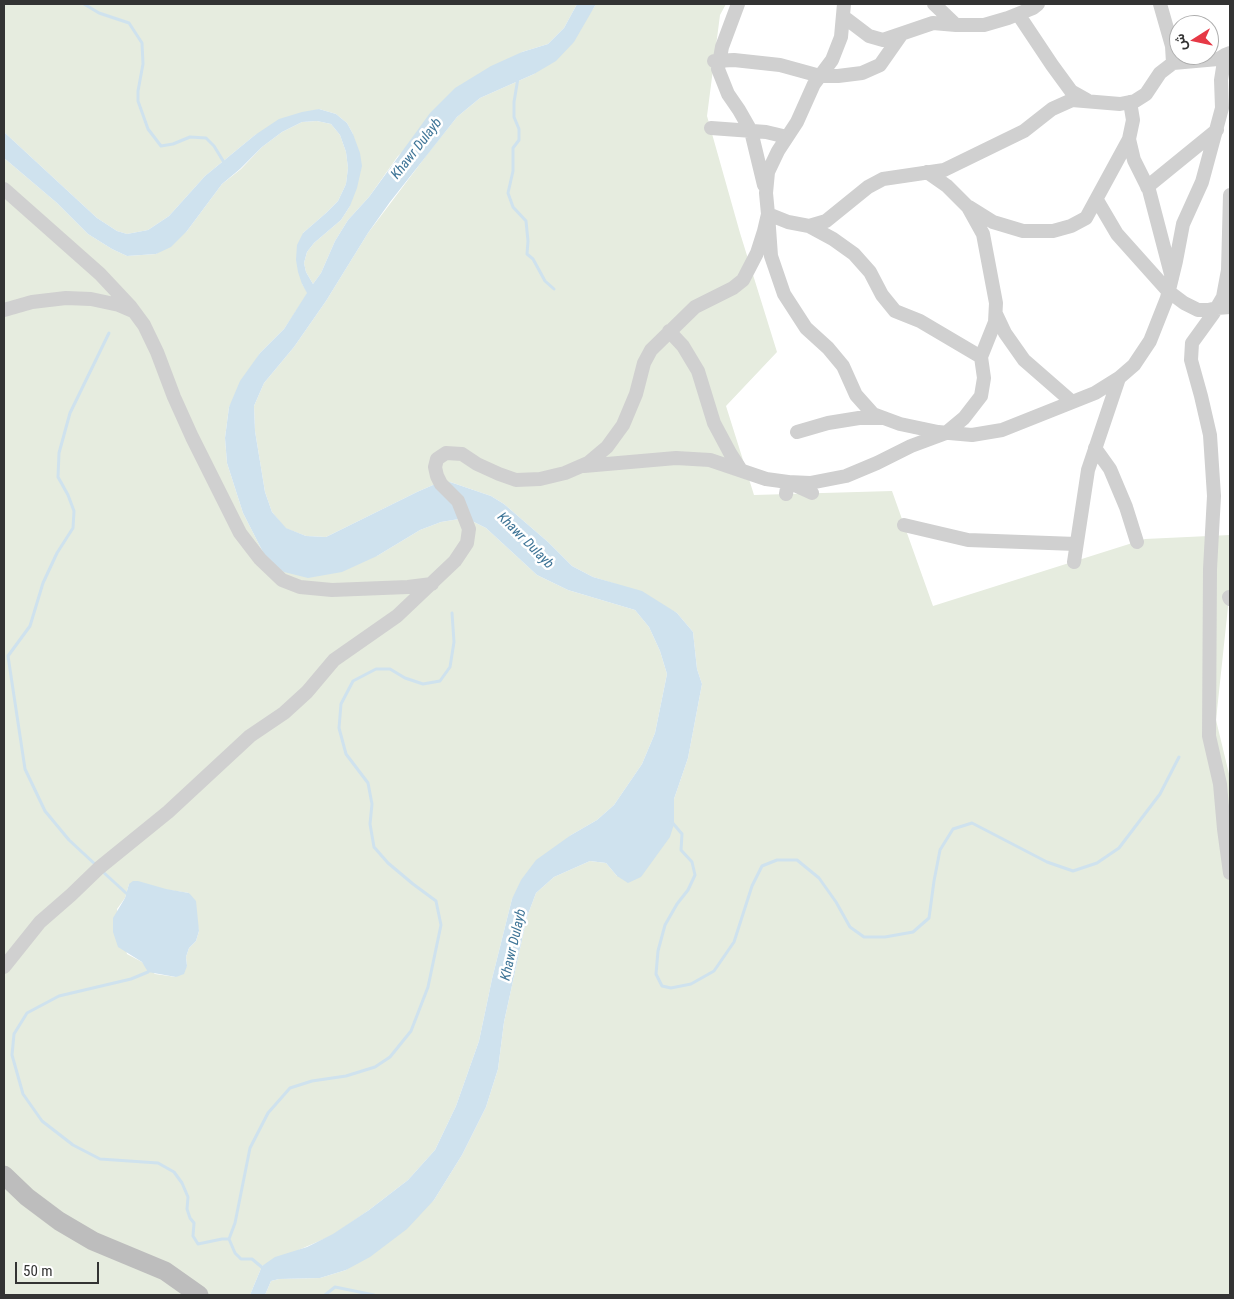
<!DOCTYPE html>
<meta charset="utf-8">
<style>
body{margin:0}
#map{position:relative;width:1234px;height:1299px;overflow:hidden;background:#fff;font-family:"Roboto Condensed",Vazirmatn,sans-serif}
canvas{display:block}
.frame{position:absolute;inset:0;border:5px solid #333;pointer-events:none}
.north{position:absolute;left:1169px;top:15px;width:50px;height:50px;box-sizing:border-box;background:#fff;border:1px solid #adadad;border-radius:50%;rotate:260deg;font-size:14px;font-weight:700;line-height:20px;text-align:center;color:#333}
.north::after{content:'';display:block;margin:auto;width:18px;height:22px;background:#e63946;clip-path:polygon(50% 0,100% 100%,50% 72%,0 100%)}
.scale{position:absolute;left:15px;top:1262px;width:84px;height:22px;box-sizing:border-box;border:2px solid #333;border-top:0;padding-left:6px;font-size:15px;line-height:18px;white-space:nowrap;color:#333;-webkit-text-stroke:4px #fff;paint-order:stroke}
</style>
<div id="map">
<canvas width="1234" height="1299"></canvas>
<div class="frame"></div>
<div class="north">ش</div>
<div class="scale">50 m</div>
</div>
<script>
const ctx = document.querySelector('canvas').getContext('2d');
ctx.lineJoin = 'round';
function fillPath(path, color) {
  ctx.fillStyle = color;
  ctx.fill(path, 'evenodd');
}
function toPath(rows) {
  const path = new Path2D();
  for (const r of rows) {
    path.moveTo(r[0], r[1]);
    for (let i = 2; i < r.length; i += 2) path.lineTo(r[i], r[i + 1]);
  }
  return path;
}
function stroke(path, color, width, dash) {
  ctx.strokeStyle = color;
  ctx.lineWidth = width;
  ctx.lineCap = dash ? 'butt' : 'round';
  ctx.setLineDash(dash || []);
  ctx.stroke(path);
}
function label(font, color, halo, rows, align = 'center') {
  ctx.font = font + ' "Roboto Condensed",sans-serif';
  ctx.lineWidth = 5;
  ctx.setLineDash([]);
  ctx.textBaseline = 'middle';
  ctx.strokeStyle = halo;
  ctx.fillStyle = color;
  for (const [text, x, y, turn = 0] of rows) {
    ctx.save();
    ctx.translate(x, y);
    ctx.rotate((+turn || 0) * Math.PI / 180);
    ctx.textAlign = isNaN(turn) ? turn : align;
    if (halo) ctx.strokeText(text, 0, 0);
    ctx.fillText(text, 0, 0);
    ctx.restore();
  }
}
fillPath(toPath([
 [4,4,577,4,564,28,548,44,522,52,398,156,369,197,348,220,335,241,321,273,313,284,306,272,304,263,307,252,314,243,341,220,350,206,353,134,347,123,336,114,319,109,255,135,205,176,169,216,148,230,127,234,117,231,97,218,4,132],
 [596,4,726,4,720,15,707,116,740,233,777,352,726,406,754,495,892,491,933,606,1145,539,1230,535,1230,588,1216,720,1230,778,1230,1295,265,1295,271,1281,279,1279,320,1278,346,1270,434,1200,462,1155,486,1107,498,1069,504,1022,527,917,536,893,554,877,590,861,606,863,617,876,674,823,674,799,688,758,702,684,697,669,693,632,677,613,616,584,593,577,572,566,548,542,504,504,491,496,450,482,433,485,417,492,326,537,306,536,285,528,272,512,265,492,255,431,254,406,264,383,294,347,326,301,368,233,429,152,457,117,480,98,534,74,593,9],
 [317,121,331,124,340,135,346,152,348,168,346,184,338,201,326,213,303,233,302,284,308,293,284,329,260,353,229,407,225,438,227,463,243,513,266,558,377,556,420,530,441,522,459,519,472,521,486,528,537,575,568,590,635,610,649,627,660,651,667,674,655,733,642,764,614,805,597,820,571,835,512,899,492,979,479,1041,456,1106,435,1150,408,1180,369,1210,333,1235,262,1266,250,1295,4,1295,4,158,57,203,88,234,112,249,127,256,156,254,187,231,222,184,241,169,262,147,282,132,302,122],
 [129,884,189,893,199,931,196,941,189,948,186,957,187,966,176,977,155,974,142,962,127,954,117,909,125,898]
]), '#e6ecdf');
fillPath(toPath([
 [577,4,596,4,574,42,556,61,534,74,480,98,457,117,390,202,368,233,326,301,294,347,264,383,254,406,255,431,265,492,272,512,286,528,306,536,326,537,417,492,433,485,450,482,491,496,504,504,548,542,572,566,593,577,642,591,677,613,693,632,697,669,702,684,688,758,674,799,674,824,670,837,641,877,628,883,617,876,606,863,590,861,554,877,536,893,527,917,504,1022,498,1069,486,1107,462,1155,434,1200,407,1229,370,1257,346,1270,320,1278,279,1279,271,1281,265,1295,250,1295,262,1266,275,1257,307,1247,333,1234,369,1210,408,1180,435,1150,456,1106,479,1041,492,979,512,899,521,880,536,860,571,835,597,820,614,805,642,764,655,733,667,674,660,651,649,627,635,610,568,590,537,575,486,528,472,521,459,519,441,522,420,530,377,556,342,572,308,578,284,572,266,558,243,513,227,463,225,438,229,407,240,381,260,353,284,329,307,293,302,284,298,272,296,260,297,245,303,233,326,213,338,201,346,184,348,168,346,152,340,135,331,124,317,121,302,122,282,132,262,147,240,169,222,184,187,231,171,247,156,254,127,256,112,249,88,234,57,203,4,158,4,132,97,218,117,231,127,234,148,230,169,216,205,176,255,135,279,119,302,112,319,109,336,114,347,123,353,134,360,153,362,166,357,188,350,206,341,220,314,243,307,252,304,263,306,272,313,284,321,273,335,241,348,220,369,197,430,113,455,88,491,66,522,52,548,44,564,28],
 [133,881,138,881,166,889,189,893,196,901,199,931,196,941,189,948,186,957,187,966,184,974,176,977,148,972,142,962,118,947,113,932,113,918,125,898,129,884]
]), '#cfe2ee');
stroke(toPath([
 [84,4,99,13,129,23,142,43,143,64,138,91,138,101,148,129,161,146,173,144,190,137,206,138,214,146,225,164],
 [518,78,514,102,514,117,519,129,519,140,513,148,513,171,508,193,513,207,526,221,528,241,527,254,533,259,545,281,554,289],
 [671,821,682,834,681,850,692,862,695,875,688,890,677,904,665,925,658,951,656,974,662,986,671,988,691,984,714,971,734,942,752,886,762,866,777,860,797,860,819,878,836,902,850,927,864,937,885,937,913,932,929,918,934,881,940,850,953,829,972,823,1047,862,1073,871,1097,863,1119,848,1160,794,1179,757],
 [97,866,69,840,45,811,25,769,8,656,30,626,43,583,57,553,73,528,74,511,68,495,58,477,59,453,70,413,109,333],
 [102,871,126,893],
 [148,972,131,979,59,996,27,1013,14,1034,12,1055,23,1094,42,1121,73,1145,100,1159,158,1163,174,1172,182,1183,188,1197,187,1209,190,1218,194,1223,193,1236,198,1244,222,1239,229,1239,235,1253,241,1259,252,1259,264,1269],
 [229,1239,235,1223,250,1148,268,1113,290,1088,312,1081,346,1076,375,1067,390,1057,411,1031,428,987,441,925,436,901,413,884,388,863,374,847,370,824,372,804,368,783,346,754,339,728,341,704,353,681,376,669,390,669,405,678,423,684,440,681,450,667,454,642,452,613],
 [325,1295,335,1287,374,1295]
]), '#cfe2ee', 3);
stroke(toPath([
 [738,4,722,47,718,69,728,94,739,110,751,131,764,185],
 [934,4,956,25],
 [1160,4,1172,46,1173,63],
 [1018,14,1052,65,1071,91,1087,100],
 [844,17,869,36,883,40,933,23,956,25,984,25,1008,18,1033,8,1038,4],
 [1225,55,1221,80,1222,108,1202,182,1183,224,1176,261,1167,298,1150,341,1134,365,1119,378,1095,393,1002,430,972,435,938,432,900,424,873,414,856,395,843,366,828,348,806,328,784,294,771,256,768,214,788,222,809,226,826,221,868,187,883,179,944,170,1024,131,1052,109,1072,100,1120,104,1135,101,1146,94,1160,73,1173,63,1218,59,1225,55,1230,53],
 [714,61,734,60,780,65,820,76,838,76,862,73,880,65,901,35],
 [711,128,766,132,787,137],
 [1129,139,1134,160,1149,190,1172,278],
 [1147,187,1217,130],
 [4,189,100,274,130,306,144,325,157,352,174,397,192,437,240,533,260,559,282,580,300,587,332,590,408,587,432,584],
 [1230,195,1228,270,1223,297,1213,314,1192,343,1191,360,1201,396,1210,435,1214,496,1210,569,1209,736,1220,784,1224,829,1230,873],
 [1097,200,1117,234,1168,291,1184,303,1198,310,1208,310,1217,308,1230,307],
 [969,207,993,222,1023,231,1053,231,1071,226,1086,218,1129,139,1133,120,1130,102],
 [809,226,833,239,854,254,870,272,882,295,895,311,920,321,981,357],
 [4,310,32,302,66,298,91,299,119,305,133,311],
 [996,314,1005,333,1024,360,1071,401],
 [669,331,683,346,698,371,714,423,730,453,741,470],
 [797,432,828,423,859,418,882,418],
 [1095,448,1110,469,1126,507,1137,542],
 [584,466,676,458,710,460,766,479,788,482,810,483,846,476,877,463,911,446,946,433,964,418,981,396,984,378,981,357,995,322,996,303,983,234,968,207,947,186,927,172],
 [786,494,788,482,812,493],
 [904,525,968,540,1076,544],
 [1074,562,1088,470,1119,378],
 [1229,597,1230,599],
 [4,967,40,922,71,895,99,868,168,812,250,736,284,713,307,692,334,660,397,616,455,561,467,543,469,529,458,501,441,484,437,476,435,467,437,459,446,453,462,454,477,464,499,474,516,480,540,479,565,473,588,463,607,447,623,425,636,394,644,363,651,350,695,307,733,288,743,280,757,253,764,231,768,214,766,193,768,172,778,151,797,122,814,84,832,60,841,37,844,4]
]), '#d0d0d0', 14);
stroke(toPath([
 [4,1175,27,1197,59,1221,93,1241,165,1271,199,1295]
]), '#bdbdbd', 19);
label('italic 14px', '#3f7597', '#fff', [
 ["Khawr Dulayb",417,149,-52],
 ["Khawr Dulayb",525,541,45],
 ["Khawr Dulayb",514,945,-77]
]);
</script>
